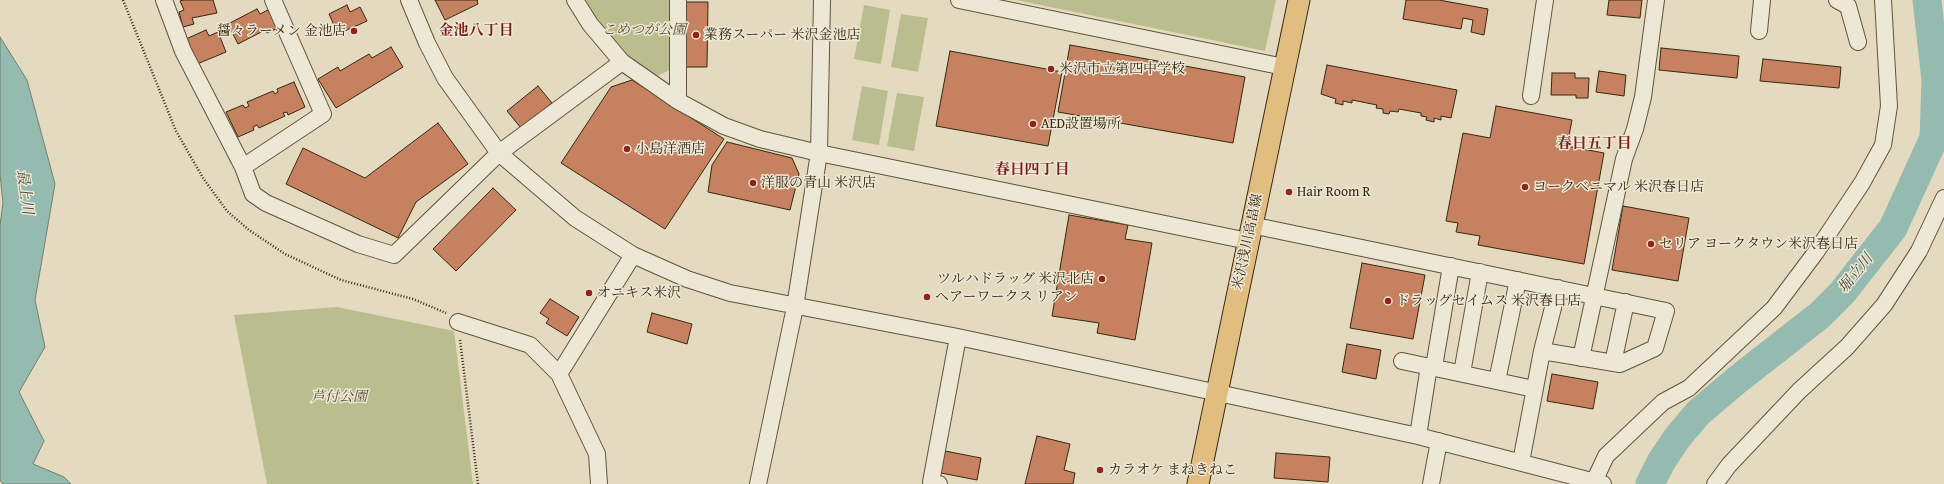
<!DOCTYPE html>
<meta charset="utf-8">
<style>
body{margin:0}
canvas{display:block;background:#e4dabf}
</style>
<canvas width="1944" height="484"></canvas>
<script>
const ctx = document.querySelector('canvas').getContext('2d');
ctx.lineJoin = 'round';
function fillPath(path, color) {
  ctx.fillStyle = color;
  ctx.fill(path, 'evenodd');
}
function toPath(rows) {
  const path = new Path2D();
  for (const r of rows) {
    path.moveTo(r[0], r[1]);
    for (let i = 2; i < r.length; i += 2) path.lineTo(r[i], r[i + 1]);
  }
  return path;
}
function stroke(path, color, width, dash) {
  ctx.strokeStyle = color;
  ctx.lineWidth = width;
  ctx.lineCap = dash ? 'butt' : 'round';
  ctx.setLineDash(dash || []);
  ctx.stroke(path);
}
function label(font, color, halo, rows, align = 'center') {
  ctx.font = font + ' "Gentium Book Plus","Noto Serif JP",serif';
  ctx.lineWidth = 3;
  ctx.setLineDash([]);
  ctx.textBaseline = 'middle';
  ctx.strokeStyle = halo;
  ctx.fillStyle = color;
  for (const [text, x, y, turn = 0] of rows) {
    ctx.save();
    ctx.translate(x, y);
    ctx.rotate((+turn || 0) * Math.PI / 180);
    ctx.textAlign = isNaN(turn) ? turn : align;
    if (halo) ctx.strokeText(text, 0, 0);
    ctx.fillText(text, 0, 0);
    ctx.restore();
  }
}
fillPath(toPath([
 [586,0,673,0,674,68,655,77,628,56,597,20],
 [1016,0,1276,0,1265,51],
 [864,5,890,10,881,64,854,59],
 [901,14,928,18,918,72,891,67],
 [862,86,888,91,879,145,852,140],
 [897,93,924,97,914,151,887,146],
 [337,307,454,331,473,484,267,484,234,315]
]), '#babe8e');
const water = toPath([
 [0,37,27,80,55,184,35,300,45,347,19,392,44,441,33,464,64,477,71,484,3,484,0,480,0,225,3,203,0,174,0,37]
]);
fillPath(water, '#95bbb0');
stroke(water, '#6f8070', 1);
stroke(toPath([
 [1650,484,1661,462,1677,438,1698,413,1737,380,1820,315,1842,293,1893,228,1934,138,1936,80,1927,0]
]), '#95bbb0', 29);
const building = toPath([
 [183,0,213,0,217,13,192,18,194,24,183,27,179,12,184,10,180,1,183,0],
 [435,0,478,0,477,1,478,4,445,20,435,0],
 [1406,0,1439,0,1488,9,1484,35,1471,32,1473,20,1463,18,1461,29,1403,19,1406,0],
 [1609,0,1642,0,1640,18,1607,15,1609,0],
 [686,2,708,2,707,67,685,67,686,2],
 [347,5,350,12,360,7,367,21,338,34,329,14,347,5],
 [257,9,260,14,268,10,278,28,267,33,265,30,238,44,228,24,257,9],
 [206,30,209,36,218,32,226,52,197,64,186,39,206,30],
 [1070,45,1245,77,1233,143,1058,112,1070,45],
 [391,47,403,67,336,108,318,79,338,67,340,71,369,54,372,58,391,47],
 [1661,48,1739,56,1737,78,1659,70,1661,48],
 [950,51,1062,72,1048,146,936,126,950,51],
 [1763,59,1841,67,1839,88,1760,81,1763,59],
 [1327,65,1457,90,1451,118,1441,116,1441,120,1434,118,1434,122,1426,120,1427,117,1421,116,1421,113,1399,109,1398,112,1390,111,1389,114,1383,113,1383,109,1376,108,1377,105,1352,100,1352,103,1343,101,1343,105,1335,103,1336,99,1321,94,1327,65],
 [1599,71,1626,75,1624,96,1596,92,1599,71],
 [1552,73,1575,73,1575,78,1589,78,1588,98,1576,98,1576,95,1551,95,1552,73],
 [632,80,724,139,665,229,561,163,611,87,632,80],
 [294,82,305,107,288,115,287,112,283,113,285,116,259,128,257,125,253,127,254,130,238,137,226,112,243,105,245,108,249,106,247,102,273,91,275,94,278,92,277,89,294,82],
 [538,86,552,103,521,128,507,111,538,86],
 [1496,106,1572,120,1567,146,1604,153,1584,264,1478,245,1480,236,1456,232,1458,223,1446,221,1463,133,1490,138,1496,106],
 [438,123,468,164,416,202,398,238,286,184,303,148,365,178,438,123],
 [727,142,792,158,799,174,790,210,708,192,712,165,727,142],
 [493,188,516,210,456,271,433,249,493,188],
 [1623,206,1689,218,1678,281,1612,270,1623,206],
 [1069,215,1128,225,1125,239,1152,243,1135,340,1097,333,1099,323,1052,316,1069,215],
 [1362,263,1425,275,1413,339,1350,328,1362,263],
 [550,299,579,317,567,336,546,323,549,319,540,313,550,299],
 [652,313,692,324,687,344,647,332,652,313],
 [1347,344,1381,350,1376,379,1342,372,1347,344],
 [1552,374,1598,382,1593,409,1547,401,1552,374],
 [1037,436,1070,444,1064,470,1075,473,1073,484,1025,484,1037,436],
 [945,451,981,458,977,480,941,473,945,451],
 [1276,453,1330,457,1328,482,1274,478,1276,453]
]);
fillPath(building, '#c68260');
stroke(building, '#372711', 1);
const minor = toPath([
 [164,0,183,51,243,167,253,194,266,203,358,244,394,255,499,153,622,62],
 [409,0,427,43,445,78,499,153,575,218,633,255,687,279,730,293,958,337,1418,436,1603,484],
 [575,0,590,24,622,62,678,101,724,126,760,139,819,153,1248,241],
 [678,0,678,101],
 [959,0,1284,67],
 [1837,0,1848,6,1858,42],
 [1759,31,1762,0],
 [1531,96,1545,0],
 [243,167,323,114,273,0],
 [1251,225,1666,311,1655,348,1620,364,1542,351,1521,462],
 [458,322,530,345,559,374,597,454,599,484],
 [1542,351,1558,288],
 [1581,358,1624,159,1635,129,1643,97,1656,0],
 [1402,361,1534,389],
 [1613,363,1626,302],
 [1434,367,1451,266],
 [1462,373,1480,272],
 [559,374,633,255],
 [1497,381,1518,280],
 [1418,436,1429,366],
 [758,484,795,307,819,153,822,0],
 [939,484,931,482,958,337],
 [1431,484,1439,441],
 [1593,484,1606,456,1663,402,1689,388,1774,308,1816,252,1862,183,1883,145,1889,106,1883,0],
 [1715,484,1729,465,1799,391,1847,347,1884,305,1919,251,1944,198]
]);
const major = toPath([
 [1198,484,1299,0]
]);
stroke(minor, '#62543c', 18);
stroke(major, '#372711', 23);
stroke(toPath([
 [123,0,176,131,203,178,227,211,249,230,285,254,341,280,413,299,446,313],
 [460,340,478,484]
]), '#372711', 2.5, [1, 2]);
stroke(minor, '#ede7d5', 16);
stroke(major, '#e2bd80', 21);
for (const [x, y, r, color] of [
 [354,31,4,"#8f2418"],
 [696,35,4,"#8f2418"],
 [1051,69,4,"#8f2418"],
 [1033,124,4,"#8f2418"],
 [627,149,4,"#8f2418"],
 [753,183,4,"#8f2418"],
 [1525,187,4,"#8f2418"],
 [1289,192,4,"#8f2418"],
 [1651,244,4,"#8f2418"],
 [1102,279,4,"#8f2418"],
 [589,293,4,"#8f2418"],
 [927,297,4,"#8f2418"],
 [1388,301,4,"#8f2418"],
 [1100,470,4,"#8f2418"]
]) {
  const dot = new Path2D();
  dot.arc(x, y, r, 0, 2 * Math.PI);
  ctx.fillStyle = color;
  ctx.fill(dot);
  stroke(dot, '#ede7d5', 1.5);
}
label('italic 14px', '#584d30', '#ede7d5', [
 ["こめつが公園",644,30],
 ["芦付公園",339,397]
]);
label('14px', '#372711', '#ede7d5', [
 ["醤々ラーメン 金池店",346,31,"right"],
 ["業務スーパー 米沢金池店",704,35],
 ["米沢市立第四中学校",1059,69],
 ["AED設置場所",1041,124],
 ["小島洋酒店",635,149],
 ["洋服の青山 米沢店",761,183],
 ["ヨークベニマル 米沢春日店",1533,187],
 ["Hair Room R",1297,192],
 ["セリア ヨークタウン米沢春日店",1659,244],
 ["ツルハドラッグ 米沢北店",1094,279,"right"],
 ["オニキス米沢",597,293],
 ["ヘアーワークス リアン",935,297],
 ["ドラッグセイムス 米沢春日店",1396,301],
 ["カラオケ まねきねこ",1108,470]
], 'left');
label('14px', '#372711', '#ede7d5', [
 ["米沢浅川高畠線",1248,242,-78]
]);
label('bold 15px', '#7a1f14', '#ede7d5', [
 ["金池八丁目",476,31],
 ["春日五丁目",1594,144],
 ["春日四丁目",1032,170]
]);
label('italic 15px', '#4e4c39', '#ede7d5', [
 ["最上川",24,192,82],
 ["堀立川",1856,274,-51]
]);
</script>
